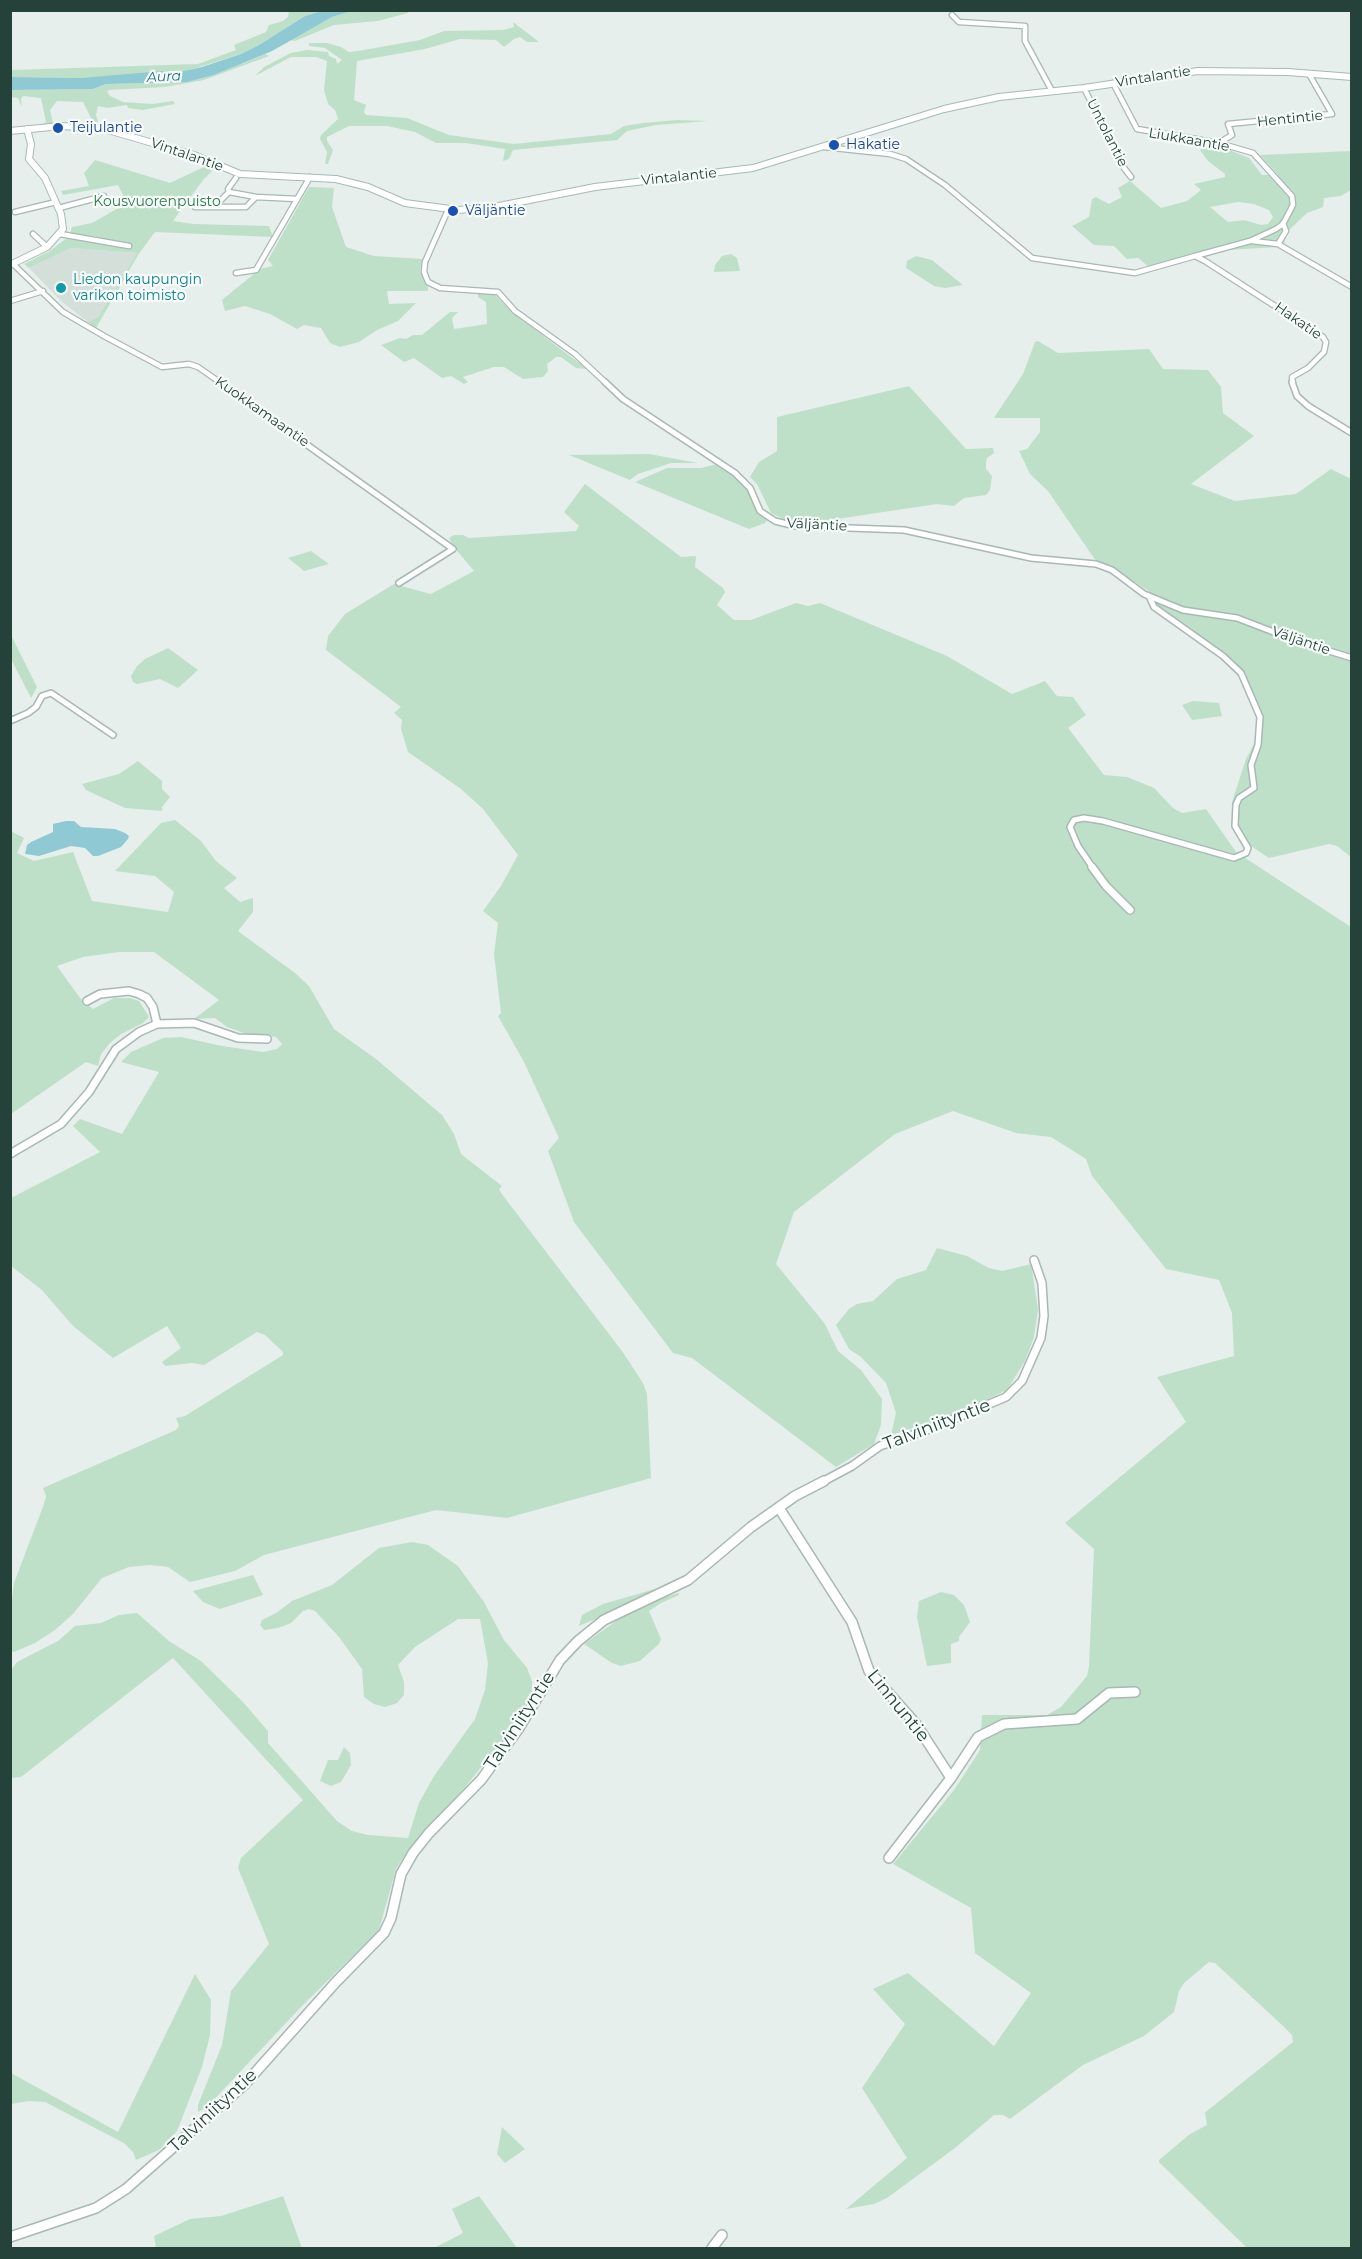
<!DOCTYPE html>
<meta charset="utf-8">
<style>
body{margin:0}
#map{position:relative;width:1362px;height:2259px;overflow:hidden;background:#e6efeb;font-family:Montserrat,sans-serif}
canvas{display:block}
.frame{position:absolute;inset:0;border:12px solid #24423a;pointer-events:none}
</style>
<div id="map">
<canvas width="1362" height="2259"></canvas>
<div class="frame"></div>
</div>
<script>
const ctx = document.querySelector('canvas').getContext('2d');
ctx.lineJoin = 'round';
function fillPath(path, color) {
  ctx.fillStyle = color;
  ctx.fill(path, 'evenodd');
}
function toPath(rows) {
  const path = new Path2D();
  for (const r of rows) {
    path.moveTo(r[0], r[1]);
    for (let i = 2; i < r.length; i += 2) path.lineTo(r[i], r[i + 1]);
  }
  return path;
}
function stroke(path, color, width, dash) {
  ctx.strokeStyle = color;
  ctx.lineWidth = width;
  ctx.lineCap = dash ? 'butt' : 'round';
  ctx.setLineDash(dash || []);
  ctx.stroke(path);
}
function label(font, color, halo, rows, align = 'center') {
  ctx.font = font + ' Montserrat,sans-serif';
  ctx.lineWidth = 4.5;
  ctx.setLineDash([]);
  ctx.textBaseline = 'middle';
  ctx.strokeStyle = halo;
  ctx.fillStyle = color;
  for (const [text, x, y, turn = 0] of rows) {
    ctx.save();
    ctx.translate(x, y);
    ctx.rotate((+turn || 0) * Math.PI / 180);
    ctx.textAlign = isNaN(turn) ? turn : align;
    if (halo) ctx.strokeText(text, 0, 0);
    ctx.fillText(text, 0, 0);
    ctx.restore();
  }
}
fillPath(toPath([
 [71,248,137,253,98,317,88,322,62,302,29,268]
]), '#d4dfda');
fillPath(toPath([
 [289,11,326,11,305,16,259,45,241,54,183,72,80,78,11,77,11,70,198,64,236,50,234,45,266,32,269,25,283,21,288,17],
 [352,11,408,11,408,13,378,21,334,25,295,41,290,40,332,17],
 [513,22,539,42,527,42,520,37,514,39,504,47,496,40,460,39,425,49,357,61,354,100,366,105,364,112,366,115,407,118,449,135,514,144,611,134,624,126,643,123,677,120,708,121,656,125,627,131,617,140,513,150,509,159,503,161,505,149,466,143,436,143,415,132,387,126,349,126,327,137,327,141,333,150,328,164,325,164,327,152,320,139,321,135,338,119,335,110,328,104,324,90,327,61,316,57,291,57,255,76,264,67,291,53,307,50,328,52,329,56,336,59,337,64,342,60,325,48,309,46,309,43,327,43,341,47,349,52,358,51,420,40,444,31,503,30,514,27],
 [265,54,269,56,204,80,165,87,109,90,107,92,110,96,123,102,152,104,173,101,175,104,143,110,128,108,127,105,108,108,98,106,96,115,99,125,94,124,83,102,57,101,50,110,53,123,43,124,46,122,41,98,23,96,21,99,22,107,18,98,11,97,11,90,93,89,106,84,186,82,214,75],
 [1206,146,1225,148,1239,154,1249,158,1262,175,1278,175,1260,155,1351,151,1351,190,1341,196,1324,198,1323,207,1307,213,1287,232,1284,244,1277,247,1212,251,1148,266,1138,258,1127,259,1114,246,1094,245,1072,226,1089,217,1092,199,1096,197,1109,204,1122,197,1118,188,1130,181,1161,208,1187,201,1201,190,1194,184,1225,177,1225,174,1208,161,1200,150],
 [1238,202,1254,204,1269,210,1273,217,1268,224,1261,225,1244,220,1228,222,1210,207],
 [95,160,170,183,204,167,213,170,203,180,173,221,194,224,269,226,273,237,155,232,138,255,96,328,88,322,98,317,137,253,71,248,29,268,24,264,50,251,68,237,117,246,120,244,94,236,70,234,72,227,92,223,127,203,118,185,63,195,61,191,89,186,84,173],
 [309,187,334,188,332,207,346,247,374,256,423,259,420,271,428,287,428,291,387,291,389,304,416,303,398,321,377,330,359,342,340,347,330,343,321,328,304,325,297,329,270,314,245,306,225,311,222,300,260,269,273,266,268,260],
 [731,254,737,258,740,271,714,272,715,265,722,256],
 [916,256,932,260,963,285,945,288,934,286,906,268,907,261],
 [478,292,494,294,513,313,587,369,576,368,561,357,556,357,547,364,548,371,543,377,523,379,504,367,494,367,463,377,468,382,464,384,451,376,442,378,414,358,404,362,381,345,400,338,406,339,413,335,422,335,450,312,458,312,452,318,454,329,487,324,486,302,478,297],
 [1038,341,1058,353,1149,349,1163,369,1208,370,1221,387,1223,413,1254,436,1191,484,1235,501,1296,494,1331,469,1351,479,1351,857,1337,846,1329,844,1269,858,1245,842,1237,830,1232,820,1232,802,1246,759,1255,742,1257,730,1256,712,1240,675,1206,645,1161,615,1153,594,1111,566,1097,562,1087,548,1048,491,1030,474,1019,451,1027,449,1040,432,1040,418,994,418,1023,374,1035,342],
 [909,386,966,449,993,448,994,453,987,458,986,462,986,469,992,476,990,490,986,495,964,498,954,506,937,504,830,520,824,522,823,525,792,523,771,513,757,484,750,477,759,462,777,451,777,417],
 [649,454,698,463,671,463,638,474,630,480,569,455],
 [717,464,739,478,748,489,762,515,767,520,765,523,749,529,635,482,667,468,701,468],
 [585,484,681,557,696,556,695,567,723,588,725,592,717,605,734,620,751,620,796,603,808,606,820,603,947,656,1012,694,1045,681,1057,696,1073,697,1086,715,1068,728,1104,775,1127,777,1154,788,1173,808,1182,813,1206,809,1236,852,1351,927,1351,2248,1247,2248,1159,2162,1159,2160,1190,2134,1207,2125,1205,2113,1207,2111,1293,2042,1292,2035,1282,2025,1215,1963,1209,1962,1184,1983,1179,1991,1174,2012,1144,2036,1083,2065,1010,2119,1003,2115,994,2115,955,2148,887,2198,874,2204,846,2209,907,2158,862,2088,905,2024,873,1989,908,1973,994,2046,1031,1993,975,1953,971,1908,893,1864,954,1790,980,1750,982,1715,1047,1715,1061,1707,1087,1676,1089,1666,1094,1549,1065,1523,1186,1422,1157,1377,1234,1356,1232,1313,1219,1280,1166,1269,1092,1176,1086,1159,1051,1137,1016,1133,953,1111,895,1134,794,1212,776,1264,825,1324,838,1351,861,1370,882,1399,881,1425,874,1444,836,1467,692,1358,673,1353,574,1222,548,1151,559,1138,524,1062,498,1016,501,1013,494,954,498,923,483,911,501,886,518,855,483,809,461,789,408,752,401,729,402,720,394,713,401,707,326,650,328,636,345,614,394,584,431,594,474,571,453,546,449,538,454,535,463,535,469,538,576,531,579,526,564,512],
 [311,551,329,564,304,571,288,558],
 [10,633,37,687,31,698,11,659],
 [168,648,198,670,178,688,160,679,137,684,133,682,131,676,137,666,145,659],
 [1193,701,1219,703,1222,716,1192,720,1182,705],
 [138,761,162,781,162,789,170,797,162,807,162,811,125,808,86,790,82,784,119,774],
 [175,820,201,841,216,861,237,878,224,888,240,902,253,898,253,912,238,931,295,973,309,986,334,1029,376,1059,442,1115,454,1134,461,1154,502,1186,499,1189,501,1193,622,1351,643,1383,647,1394,651,1478,507,1518,436,1510,264,1555,235,1571,190,1582,168,1567,150,1565,129,1567,102,1578,73,1614,55,1630,35,1643,14,1652,11,1651,11,1608,14,1583,44,1504,46,1496,43,1488,176,1430,179,1426,176,1418,185,1416,283,1355,283,1352,265,1335,257,1332,204,1365,192,1363,165,1366,162,1362,181,1348,167,1326,113,1358,72,1325,42,1290,11,1266,11,1198,100,1152,73,1126,80,1119,122,1134,159,1072,121,1062,131,1052,163,1038,181,1037,222,1046,263,1052,277,1049,282,1044,276,1037,247,1034,227,1027,215,1018,194,1019,219,1000,154,952,119,952,83,957,57,966,80,998,93,1009,114,998,130,998,139,1001,149,1017,143,1023,121,1034,110,1043,101,1054,98,1066,86,1062,11,1114,11,831,24,838,17,853,34,861,73,852,92,901,168,912,174,892,155,876,115,871,161,823],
 [937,1248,967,1256,989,1268,1002,1271,1031,1264,1038,1309,1034,1337,1025,1361,1007,1390,955,1415,891,1435,896,1413,886,1383,861,1357,849,1349,836,1325,849,1309,857,1304,873,1301,897,1279,926,1270],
 [412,1542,428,1545,458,1566,484,1602,504,1640,527,1668,532,1681,532,1695,495,1750,466,1786,408,1850,396,1869,379,1930,301,2007,207,2107,198,2112,198,2105,222,2045,231,1991,269,1944,238,1868,241,1858,303,1800,173,1658,21,1777,11,1778,11,1670,17,1662,58,1641,75,1626,101,1623,119,1615,137,1613,169,1641,201,1661,242,1701,268,1731,268,1743,337,1821,352,1831,368,1835,408,1838,419,1803,434,1776,475,1719,485,1690,488,1663,480,1619,458,1619,415,1647,398,1665,404,1682,404,1695,397,1703,385,1707,374,1704,364,1697,362,1669,339,1637,315,1611,309,1609,303,1611,291,1623,278,1628,264,1630,260,1625,262,1620,276,1613,292,1601,332,1585,379,1548],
 [253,1575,263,1595,220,1609,203,1602,193,1591],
 [662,1587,598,1618,579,1626,582,1615,603,1604],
 [941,1592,954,1595,964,1605,970,1622,959,1637,959,1641,951,1644,951,1663,927,1666,917,1617,919,1601],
 [679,1593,679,1595,661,1603,649,1611,661,1639,659,1644,640,1661,621,1666,612,1663,584,1644,623,1616,657,1599],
 [344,1747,350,1753,351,1765,341,1782,331,1786,320,1781,328,1760,338,1760],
 [195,1974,211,2000,210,2035,202,2067,177,2131,159,2150,136,2160,133,2152,124,2143,45,2102,29,2101,11,2104,11,2073,118,2132],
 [502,2127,525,2149,505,2163,497,2154],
 [283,2196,302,2248,156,2248,154,2236,190,2219,221,2216],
 [479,2196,517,2248,434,2248,463,2233,452,2209]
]), '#bfe0c8');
fillPath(toPath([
 [326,10,352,11,332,17,272,51,214,75,187,82,106,84,93,89,11,90,11,77,80,78,164,71,175,73,202,67,241,54,259,45,305,16],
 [66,821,74,821,81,827,115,829,125,833,129,836,128,839,121,847,98,856,93,856,85,848,71,846,39,856,25,854,27,845,31,842,53,832,53,824]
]), '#8ec9d4');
const streetFar3 = toPath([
 [952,15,959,22,1025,26,1025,41,1052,91],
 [1113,83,1137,129,1219,143,1253,153,1292,196,1293,205,1283,224,1276,229,1250,241,1195,256],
 [1084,88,1124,168,1131,177],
 [1219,143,1232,135,1228,124,1332,114,1309,74],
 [824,147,890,154,906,159,945,185,1032,258,1135,273,1195,256,1205,261,1323,337,1326,342,1324,352,1308,368,1292,377,1293,383],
 [229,192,228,189,236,178],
 [229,192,256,197,246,207,214,207,229,192],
 [256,197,297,199],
 [195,207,214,207],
 [59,208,104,196],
 [448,210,425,262,424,272,428,282,440,288,498,292,515,311,575,354,606,383],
 [15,212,56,202],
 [33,234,47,247],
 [60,234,129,246],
 [1252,241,1278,244,1352,287],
 [1278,244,1286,231,1283,223],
 [13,264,63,312,104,336,162,367,189,364,198,367,221,383],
 [236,273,256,270,310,177],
 [10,301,43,291]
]);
const streetFar2 = toPath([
 [219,382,453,549,399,583],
 [605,382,623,399,735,473,750,488,760,511,775,521,795,526,904,530,1031,558,1096,564,1112,570,1144,594,1183,610,1237,618,1297,641,1352,658],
 [1292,382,1297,396,1308,406,1352,433],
 [10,721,28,713,36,707,42,696,51,693,113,735],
 [1093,868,1078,846,1070,827,1074,820,1084,818,1103,821,1234,858,1246,853,1248,848,1235,826,1236,805,1239,798,1254,788,1251,765,1258,745,1260,717,1241,673,1223,656,1154,607,1149,596]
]);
const streetFar1 = toPath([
 [1092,867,1106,886,1130,910],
 [87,1001,100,994,129,991,139,994,147,998,153,1007,157,1024],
 [10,1154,61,1124,89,1092,116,1049,139,1032,157,1024,194,1023,238,1038,267,1039],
 [822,1482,852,1466,880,1446,930,1429,1006,1397,1022,1381,1041,1338,1044,1316,1042,1283,1034,1260]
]);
const street = toPath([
 [779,1508,852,1622,869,1671,916,1724,951,1778],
 [889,1858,951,1778,978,1737,1004,1724,1077,1719,1109,1693,1135,1692],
 [10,2237,96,2208,126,2189,245,2084,336,1982,384,1933,391,1918,401,1874,413,1853,429,1833,481,1780,519,1728,560,1660,578,1641,604,1620,688,1580,751,1527,795,1496,824,1481],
 [712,2248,722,2235]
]);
const secondary = toPath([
 [10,131,61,126,101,128,194,155,240,174,336,179,368,187,405,203,458,210,494,207,595,187,753,168,944,109,999,97,1084,88,1198,71,1288,72,1352,77],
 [10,265,47,247,63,229,61,214,45,178,29,159,31,144,27,129]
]);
stroke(streetFar3, '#a8b8b2', 7);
stroke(streetFar2, '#a8b8b2', 8);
stroke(streetFar1, '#a8b8b2', 10);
stroke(street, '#a8b8b2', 12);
stroke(secondary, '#a4bbb3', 8);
stroke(streetFar3, '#fff', 4.5);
stroke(streetFar2, '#fff', 5);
stroke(streetFar1, '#fff', 7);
stroke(street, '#fff', 9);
stroke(secondary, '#fff', 6);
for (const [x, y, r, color] of [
 [58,128,6,"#1a4fb4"],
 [834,145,6,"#1a4fb4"],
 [453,211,6,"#1a4fb4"],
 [61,288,6,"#0f9aa8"]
]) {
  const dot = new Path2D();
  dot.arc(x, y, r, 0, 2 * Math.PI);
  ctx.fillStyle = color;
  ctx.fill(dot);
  stroke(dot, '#f7fbf9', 2);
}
label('italic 14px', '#1c6f80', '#f7fbf9', [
 ["Aura",164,77,-3]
]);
label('14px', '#24423a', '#f7fbf9', [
 ["Vintalantie",1153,77,-9],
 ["Hentintie",1290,119,-6],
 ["Untolantie",1107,133,63],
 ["Liukkaantie",1189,140,10],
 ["Vintalantie",187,155,19],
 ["Vintalantie",679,177,-6],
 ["Hakatie",1298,321,35],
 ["Kuokkamaantie",262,412,35],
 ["Väljäntie",817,525,3],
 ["Väljäntie",1301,641,19]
]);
label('14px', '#164399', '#f7fbf9', [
 ["Teijulantie",70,128],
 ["Hakatie",846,145],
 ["Väljäntie",465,211]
], 'left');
label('14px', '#2d7a4b', '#f7fbf9', [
 ["Kousvuorenpuisto",157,202]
]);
label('14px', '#0d838f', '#f7fbf9', [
 ["Liedon kaupungin",73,280],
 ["varikon toimisto",73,296]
], 'left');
label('18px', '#24423a', '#f7fbf9', [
 ["Talviniityntie",937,1425,-21],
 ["Linnuntie",898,1706,51],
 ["Talviniityntie",520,1721,-57],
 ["Talviniityntie",213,2111,-43]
]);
</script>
